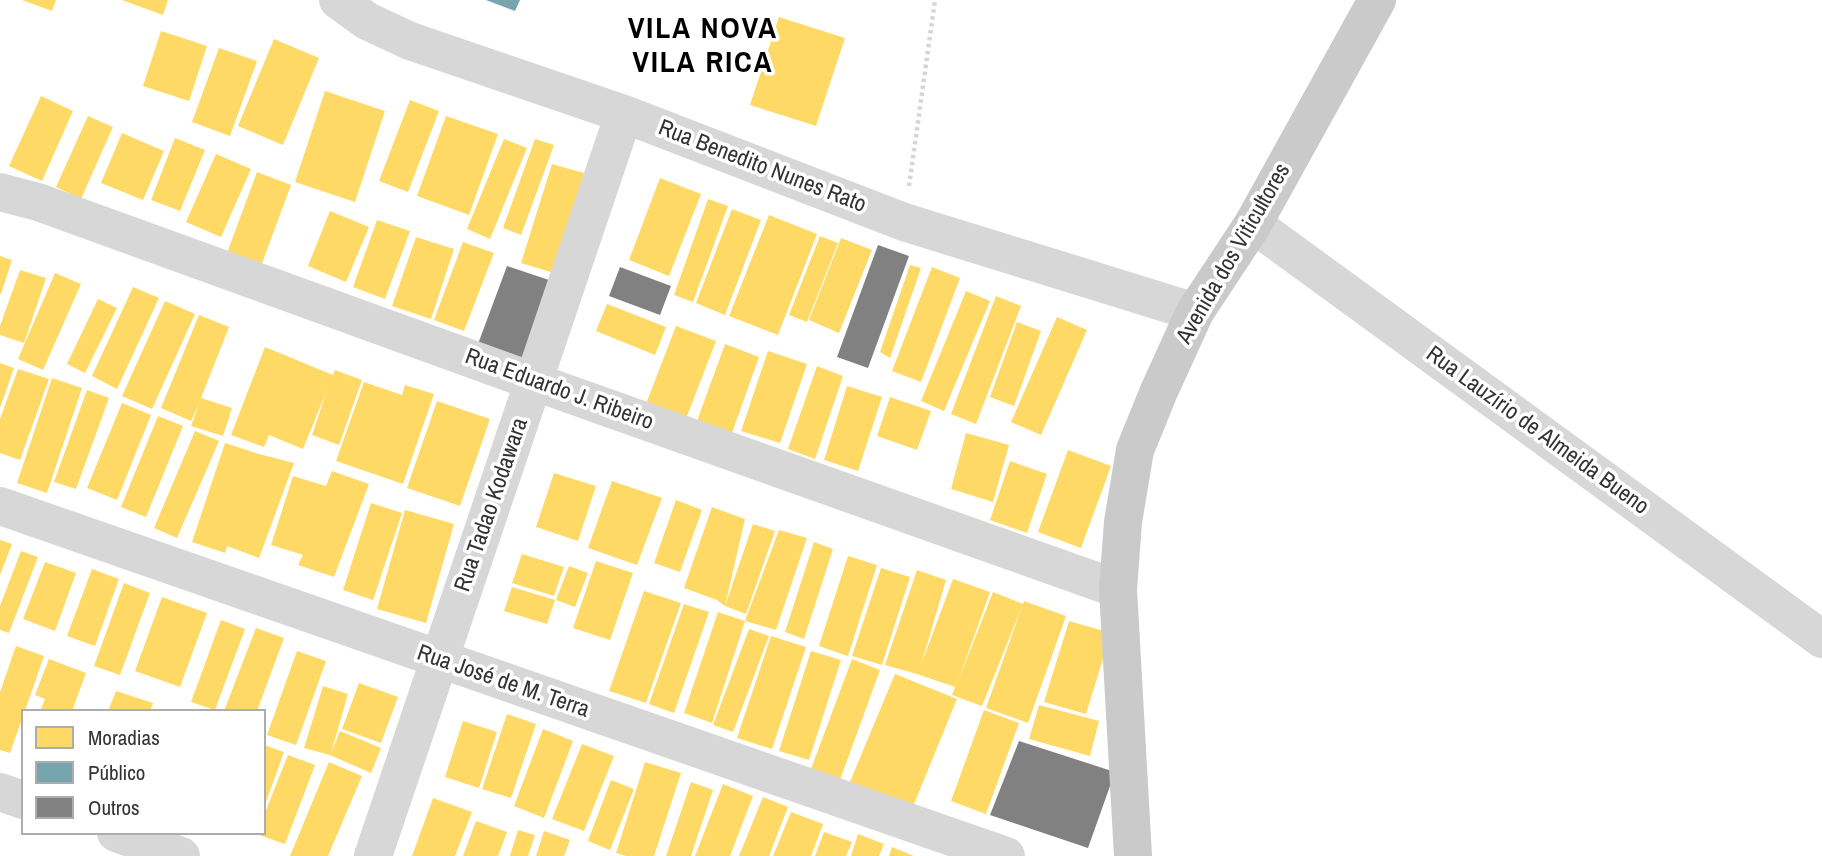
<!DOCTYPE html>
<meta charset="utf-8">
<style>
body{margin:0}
#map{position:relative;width:1822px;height:856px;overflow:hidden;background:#fff;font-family:"Archivo Narrow",sans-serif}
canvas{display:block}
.legend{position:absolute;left:21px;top:709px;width:245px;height:126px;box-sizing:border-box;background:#fff;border:2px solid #adadad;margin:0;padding:9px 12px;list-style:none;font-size:21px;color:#333}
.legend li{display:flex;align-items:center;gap:14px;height:35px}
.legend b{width:35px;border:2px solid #adadad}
</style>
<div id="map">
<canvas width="1822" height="856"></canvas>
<ul class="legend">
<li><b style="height:19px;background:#ffd966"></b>Moradias</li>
<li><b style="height:19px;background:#76a5af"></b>Público</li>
<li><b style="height:19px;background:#818181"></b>Outros</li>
</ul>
</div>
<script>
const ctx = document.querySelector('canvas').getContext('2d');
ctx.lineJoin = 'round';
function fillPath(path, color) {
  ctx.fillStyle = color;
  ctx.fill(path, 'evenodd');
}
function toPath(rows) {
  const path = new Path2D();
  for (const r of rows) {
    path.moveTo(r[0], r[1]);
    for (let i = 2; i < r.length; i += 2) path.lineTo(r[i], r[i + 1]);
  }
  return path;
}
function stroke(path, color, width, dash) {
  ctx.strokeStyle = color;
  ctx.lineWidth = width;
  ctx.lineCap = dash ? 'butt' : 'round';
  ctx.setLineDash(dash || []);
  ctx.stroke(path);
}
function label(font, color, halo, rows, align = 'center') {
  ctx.font = font + ' "Archivo Narrow",sans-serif';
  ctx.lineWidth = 7;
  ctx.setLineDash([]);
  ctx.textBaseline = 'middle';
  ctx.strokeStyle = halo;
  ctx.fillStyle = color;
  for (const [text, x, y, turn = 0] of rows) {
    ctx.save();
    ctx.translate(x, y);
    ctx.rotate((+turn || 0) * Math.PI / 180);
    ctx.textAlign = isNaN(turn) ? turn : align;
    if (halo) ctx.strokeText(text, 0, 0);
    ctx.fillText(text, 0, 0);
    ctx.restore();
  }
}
fillPath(toPath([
 [22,0,56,0,52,11],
 [122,0,168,0,163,15],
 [779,17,845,38,816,126,750,105],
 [161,31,207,46,189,101,143,86],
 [274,39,319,58,283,145,238,126],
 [219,48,257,61,230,136,192,122],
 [325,91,385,111,355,202,295,182],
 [41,96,73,111,42,181,9,166],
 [410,100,439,111,408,192,379,181],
 [88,116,113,127,81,199,56,187],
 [446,116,498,134,469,215,417,196],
 [122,133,164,151,143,200,101,183],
 [175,138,205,150,180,211,151,200],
 [504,139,527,148,490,239,467,229],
 [535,139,554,145,521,235,503,228],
 [216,154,251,169,221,237,186,222],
 [552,164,584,173,554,273,521,263],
 [257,172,291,185,261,266,227,253],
 [660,178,701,194,669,276,629,260],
 [708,199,728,206,693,302,674,295],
 [732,209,761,220,725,315,696,303],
 [330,211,369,227,346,282,308,266],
 [769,215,817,234,778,335,729,316],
 [377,220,410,231,385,299,353,287],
 [820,236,838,243,807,322,789,315],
 [416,237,454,249,431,319,392,306],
 [841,238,872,250,839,333,809,320],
 [463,242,494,253,464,331,434,320],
 [0,256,12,260,1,294,0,294],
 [910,265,921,268,890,358,880,352],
 [932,267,960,278,921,382,892,371],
 [20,270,46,278,24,343,0,335,0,326],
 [55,273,81,284,43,370,18,359],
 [133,287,159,298,117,389,92,376],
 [966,291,990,301,944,411,921,401],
 [996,296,1021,306,976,424,951,414],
 [98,299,117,308,85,373,67,364],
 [165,301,195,314,152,409,122,396],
 [607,304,666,327,655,355,596,331],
 [199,315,229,327,201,398,232,408,223,436,191,426,199,404,191,421,161,408],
 [1057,317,1087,330,1041,435,1011,422],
 [1017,322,1041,331,1014,406,990,397],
 [676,326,716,341,684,424,644,409],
 [725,344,759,357,732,433,697,421],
 [265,347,333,375,335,370,362,380,339,445,312,435,327,390,303,449,269,435,264,447,231,435],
 [768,351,807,364,780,443,741,431],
 [0,363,14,368,0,408],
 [817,366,843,376,815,459,788,449],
 [18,369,49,379,20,460,0,453,0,419],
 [52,378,82,388,47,493,17,483],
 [364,382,402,395,405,385,434,394,403,484,336,461],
 [847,386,882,397,858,471,824,460],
 [87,390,109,398,76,489,54,482],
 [890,397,931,411,917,450,877,436],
 [437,401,490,419,460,506,407,488],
 [122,403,151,415,117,500,87,488],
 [158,416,183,426,146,517,121,507],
 [195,431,219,441,177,538,154,528],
 [966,433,1009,445,993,502,951,489],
 [225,443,259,454,294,463,259,558,227,546,225,553,192,542],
 [1068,450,1111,466,1081,548,1038,532],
 [1010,461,1047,474,1027,533,990,520],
 [332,471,369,484,334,577,298,565,303,555,271,545,293,476,326,486],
 [554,473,596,486,578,541,536,527],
 [612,481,662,498,637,565,588,548],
 [676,500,702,510,680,572,654,563],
 [371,503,402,513,373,600,343,590],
 [712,507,745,519,725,606,717,600,684,588],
 [405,510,454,524,426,623,377,609],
 [753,524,775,531,746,614,725,606],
 [779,530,807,538,776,630,745,621],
 [0,540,12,544,0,575],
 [814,542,833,549,804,639,785,632],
 [21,551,38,557,9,633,0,630,0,606],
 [522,554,564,567,554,596,512,583],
 [848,556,877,565,848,656,819,646],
 [596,561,633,573,610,640,573,628],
 [45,562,76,573,55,631,23,619],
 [569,566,588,573,575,607,556,600],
 [881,568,910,577,882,665,852,656],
 [92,569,119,579,95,646,67,636],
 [917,570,946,580,921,665,953,579,990,592,957,684,993,592,1023,604,982,706,952,695,955,687,917,674,885,665],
 [124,583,150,593,120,675,94,666],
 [512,587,555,600,547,624,504,611],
 [644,591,681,603,646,703,609,691],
 [162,597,207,613,180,687,135,671],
 [1024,601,1066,616,1028,723,986,708],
 [684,604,709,612,674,713,649,704],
 [718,612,745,621,712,723,684,713],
 [221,620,245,629,215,710,191,702],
 [1069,621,1111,633,1086,714,1044,702],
 [256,628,284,638,257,711,224,711],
 [749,629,769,636,733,732,713,725],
 [771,636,806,647,772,749,737,738],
 [16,646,44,656,25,711,23,711,23,716,10,753,0,750,0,692],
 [297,651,326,661,296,745,267,735],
 [811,651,841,660,809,760,779,751],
 [49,659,86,673,72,711,40,711,45,699,35,695],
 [852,659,880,670,840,780,811,769],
 [895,674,957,699,912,809,849,784],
 [359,683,398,697,381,743,342,729],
 [323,686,348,694,331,753,340,731,381,748,371,773,330,755,304,748],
 [116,691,153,703,150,711,108,711],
 [1039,705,1099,721,1090,756,1029,739],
 [984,710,1019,723,986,814,951,801],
 [507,714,536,724,511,798,482,789],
 [463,721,497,732,479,788,445,777],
 [543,729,573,741,544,818,514,806],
 [582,744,614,756,584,831,552,819],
 [264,745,284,752,265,805,264,805],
 [288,755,315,765,285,844,256,834,264,833,264,815],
 [329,762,362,776,328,856,290,856],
 [645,762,681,773,654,856,626,856,616,853],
 [611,780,634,789,610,850,588,841],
 [691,782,713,790,691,856,666,856],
 [723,784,753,796,730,856,695,856],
 [763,797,788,807,769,856,739,856],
 [433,798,472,812,455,856,412,856],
 [791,812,823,824,811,856,773,856],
 [476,821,507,832,498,856,463,856],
 [518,830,535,835,528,856,510,856],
 [544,831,570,840,564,856,536,856],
 [824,832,852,842,846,856,815,856],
 [858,834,884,844,879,856,851,856],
 [892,847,914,856,889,856]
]), '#ffd966');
fillPath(toPath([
 [486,0,520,0,515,11]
]), '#76a5af');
fillPath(toPath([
 [878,245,909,256,868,368,837,357],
 [507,266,555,282,527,361,478,344],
 [620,267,671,286,660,315,609,296],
 [1019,741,1115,772,1088,848,990,815]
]), '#818181');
stroke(toPath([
 [909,186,935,0]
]), '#d6d6d6', 4.5, [3.5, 3.5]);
stroke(toPath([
 [338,0,367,21,410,41,624,114,904,222,1195,312],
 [0,192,38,202,535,382,1118,589],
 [1253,224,1822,639],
 [0,506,1006,856],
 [0,792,23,800],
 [116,833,181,856],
 [373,856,624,114]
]), '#d7d7d7', 38);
stroke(toPath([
 [1133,856,1118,589,1123,522,1135,450,1159,391,1195,312,1253,224,1377,0]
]), '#cacaca', 38);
label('23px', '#333', '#fff', [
 ["Rua Benedito Nunes Rato",762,167,21],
 ["Avenida dos Viticultores",1234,254,-60],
 ["Rua Eduardo J. Ribeiro",559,390,20],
 ["Rua Lauzírio de Almeida Bueno",1537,431,36],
 ["Rua Tadao Kodawara",492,505,-71],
 ["Rua José de M. Terra",503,682,19]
]);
ctx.letterSpacing = '2px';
label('bold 30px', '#000', '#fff', [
 ["VILA NOVA",703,30],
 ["VILA RICA",703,64]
]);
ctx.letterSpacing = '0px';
</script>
